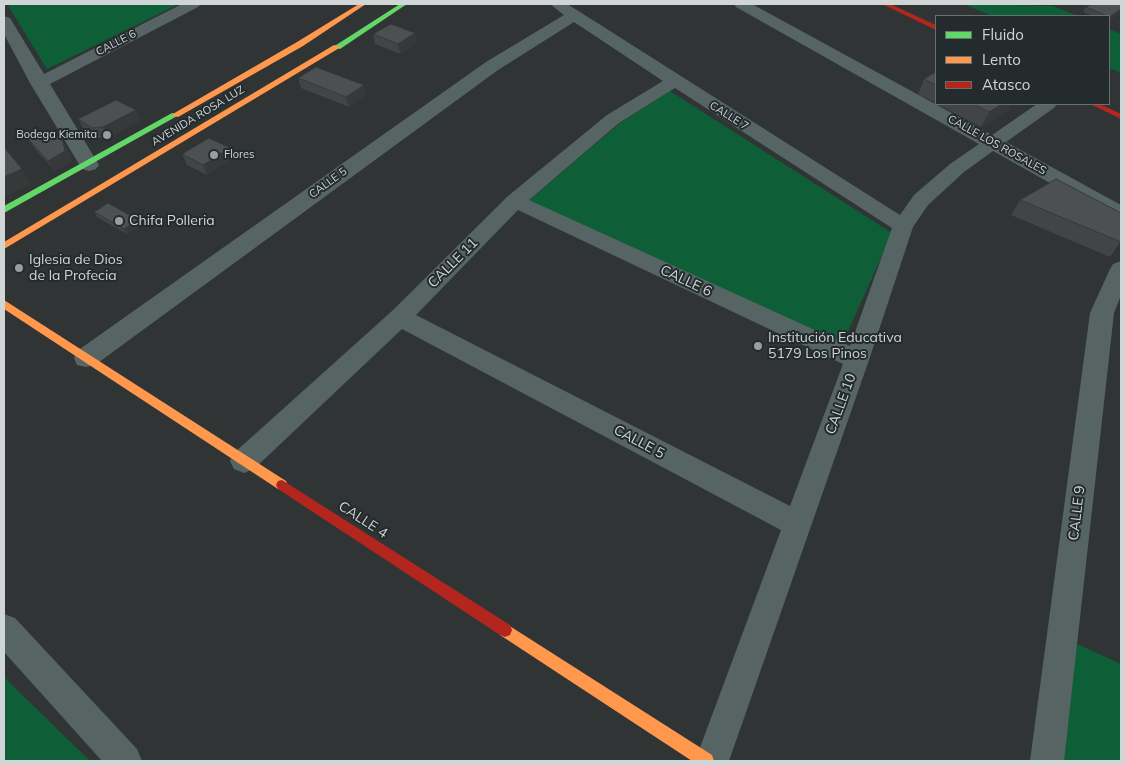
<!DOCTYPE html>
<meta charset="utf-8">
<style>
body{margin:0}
#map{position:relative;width:1125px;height:765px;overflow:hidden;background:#303435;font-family:Mulish,sans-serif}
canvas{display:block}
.frame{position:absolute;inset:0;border:5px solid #d0d5d6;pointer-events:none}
.legend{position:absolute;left:935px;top:15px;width:175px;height:90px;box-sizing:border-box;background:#242b2d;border:1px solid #696f71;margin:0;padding:6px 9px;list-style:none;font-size:15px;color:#d0d5d6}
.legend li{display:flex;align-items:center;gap:10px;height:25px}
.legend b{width:25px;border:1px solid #696f71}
</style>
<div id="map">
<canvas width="1125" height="765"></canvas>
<div class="frame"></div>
<ul class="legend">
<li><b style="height:6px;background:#63d668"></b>Fluido</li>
<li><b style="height:6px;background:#ff974d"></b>Lento</li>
<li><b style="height:6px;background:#b3261e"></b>Atasco</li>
</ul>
</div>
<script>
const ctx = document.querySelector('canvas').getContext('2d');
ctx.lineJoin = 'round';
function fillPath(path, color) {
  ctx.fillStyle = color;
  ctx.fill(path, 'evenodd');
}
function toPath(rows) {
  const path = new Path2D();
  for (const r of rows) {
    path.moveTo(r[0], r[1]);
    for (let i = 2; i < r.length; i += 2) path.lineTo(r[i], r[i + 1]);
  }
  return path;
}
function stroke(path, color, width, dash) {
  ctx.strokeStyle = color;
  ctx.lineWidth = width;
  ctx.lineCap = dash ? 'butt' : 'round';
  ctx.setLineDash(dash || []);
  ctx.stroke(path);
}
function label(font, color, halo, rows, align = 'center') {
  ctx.font = font + ' Mulish,sans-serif';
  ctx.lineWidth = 4;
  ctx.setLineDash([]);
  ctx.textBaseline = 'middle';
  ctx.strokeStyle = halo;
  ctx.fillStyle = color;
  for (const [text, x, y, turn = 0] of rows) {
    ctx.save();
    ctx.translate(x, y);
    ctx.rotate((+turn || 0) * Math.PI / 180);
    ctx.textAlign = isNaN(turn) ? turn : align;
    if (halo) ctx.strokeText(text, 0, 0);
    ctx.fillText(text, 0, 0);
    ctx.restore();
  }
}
fillPath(toPath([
 [7,4,179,4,47,69],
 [964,4,1053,6,1078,16,992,16],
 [1109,29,1121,34,1121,73,1109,68],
 [670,91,892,233,842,345,527,202,620,123],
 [1062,637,1121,664,1121,761,1047,761],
 [4,677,90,761,4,761]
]), '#0e5f37');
fillPath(toPath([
 [182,4,201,4,198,7,50,84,99,165,96,169,89,171,82,169,30,83,4,34,4,16,10,18,44,74,182,4],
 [550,4,567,4,580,12,900,215,914,195,950,164,979,144,736,7,734,4,752,4,992,135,1037,104,1057,104,1054,108,1006,142,1121,205,1121,221,1114,219,993,151,964,172,928,205,913,227,869,360,729,761,695,761,781,530,402,329,254,469,244,473,234,469,230,461,234,453,392,311,508,196,607,115,663,81,574,22,498,70,95,365,86,367,77,365,74,358,77,351,486,62,564,15,550,4],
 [675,88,892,228,850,346,529,200,619,123,675,88],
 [518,210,843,364,790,506,416,315,518,210],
 [1121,261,1121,295,1114,313,1064,761,1030,761,1090,313,1110,269,1113,264,1121,261],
 [4,614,15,618,137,749,142,761,102,761,4,652,4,614]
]), '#566564');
fillPath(toPath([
 [400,4,407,4,340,49,333,47,400,4],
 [172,113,179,115,4,213,4,206,172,113]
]), '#63d668');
fillPath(toPath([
 [359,4,366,4,303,46,178,117,171,115,297,42,359,4],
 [334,45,341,47,4,249,4,242,334,45],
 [4,300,286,481,288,485,286,489,282,490,278,489,4,309,4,300],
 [505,623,712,755,714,761,692,761,500,635,498,630,500,625,505,623]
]), '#ff974d');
fillPath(toPath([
 [882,4,890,4,936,25,936,30,882,4],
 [1090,104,1100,104,1121,114,1121,119,1090,104],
 [282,480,510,625,512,630,510,635,505,637,500,635,278,489,276,485,278,481,282,480]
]), '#b3261e');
fillPath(toPath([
 [1121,4,1121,13,1109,20,1109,16,1093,16,1083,12,1086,7],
 [415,33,417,43,400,54,375,44,373,34],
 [936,72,936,103,918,94,924,79],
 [298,78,364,85,366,96,349,107,301,88],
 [937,104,1011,104,1007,111,981,127],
 [78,119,141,120,109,138,98,138,84,129],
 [28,139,63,142,69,152,72,161,55,171,35,149],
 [182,154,234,158,207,175,187,165],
 [1020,200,1121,241,1110,257,1011,215],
 [94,212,141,226,127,234,97,217]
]), '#424546');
fillPath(toPath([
 [1121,9,1121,13,1109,20,1109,17],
 [415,33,417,43,400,54,398,44],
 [364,85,366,96,349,107,346,97],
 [1002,104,1011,104,1007,111,981,127,989,112],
 [136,110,141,120,109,138,103,127],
 [63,142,69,152,72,161,55,171,48,161],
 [230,148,234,158,207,175,203,165],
 [22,169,32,184,4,197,4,177],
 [138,220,141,226,127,234,124,229]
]), '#363839');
const building = toPath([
 [1092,4,1121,4,1121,9,1109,17,1086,7,1092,4],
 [391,24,415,33,398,44,373,34,391,24],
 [316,67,364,85,346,97,298,78,316,67],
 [936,72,936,85,924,79,936,72],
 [116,100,136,110,103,127,92,128,78,119,116,100],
 [973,104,1002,104,989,112,973,104],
 [52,131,63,142,65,151,48,161,28,139,52,131],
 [209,138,230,148,203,165,182,154,209,138],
 [4,147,22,169,4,177,4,147],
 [1056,179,1121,213,1121,242,1020,200,1056,179],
 [108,203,138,220,124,229,94,212,108,203]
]);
fillPath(building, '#4d5051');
stroke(building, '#363839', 1);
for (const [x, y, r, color] of [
 [107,135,5,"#989d9e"],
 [214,155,5,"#989d9e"],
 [119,221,5,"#989d9e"],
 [19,268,5,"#989d9e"],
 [758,346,5,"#989d9e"]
]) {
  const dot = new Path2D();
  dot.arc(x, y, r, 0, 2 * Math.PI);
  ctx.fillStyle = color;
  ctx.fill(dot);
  stroke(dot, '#242b2d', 2);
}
label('11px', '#d0d5d6', '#242b2d', [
 ["CALLE 6",116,43,-27],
 ["AVENIDA ROSA LUZ",198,116,-31],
 ["CALLE 7",729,116,32],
 ["CALLE LOS ROSALES",997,145,29],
 ["CALLE 5",328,183,-36]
]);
label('11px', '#d0d5d6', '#242b2d', [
 ["Bodega Kiemita",97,135],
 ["Flores",224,155,"left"]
], 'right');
label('14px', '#d0d5d6', '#242b2d', [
 ["Chifa Polleria",129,221],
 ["Iglesia de Dios",29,260],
 ["de la Profecia",29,276],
 ["Institución Educativa",768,338],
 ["5179 Los Pinos",768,354]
], 'left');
label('14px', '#d0d5d6', '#242b2d', [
 ["CALLE 11",453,263,-45],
 ["CALLE 6",686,281,25],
 ["CALLE 10",841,404,-70],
 ["CALLE 5",639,442,28],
 ["CALLE 9",1077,513,-83],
 ["CALLE 4",363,520,33]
]);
</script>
